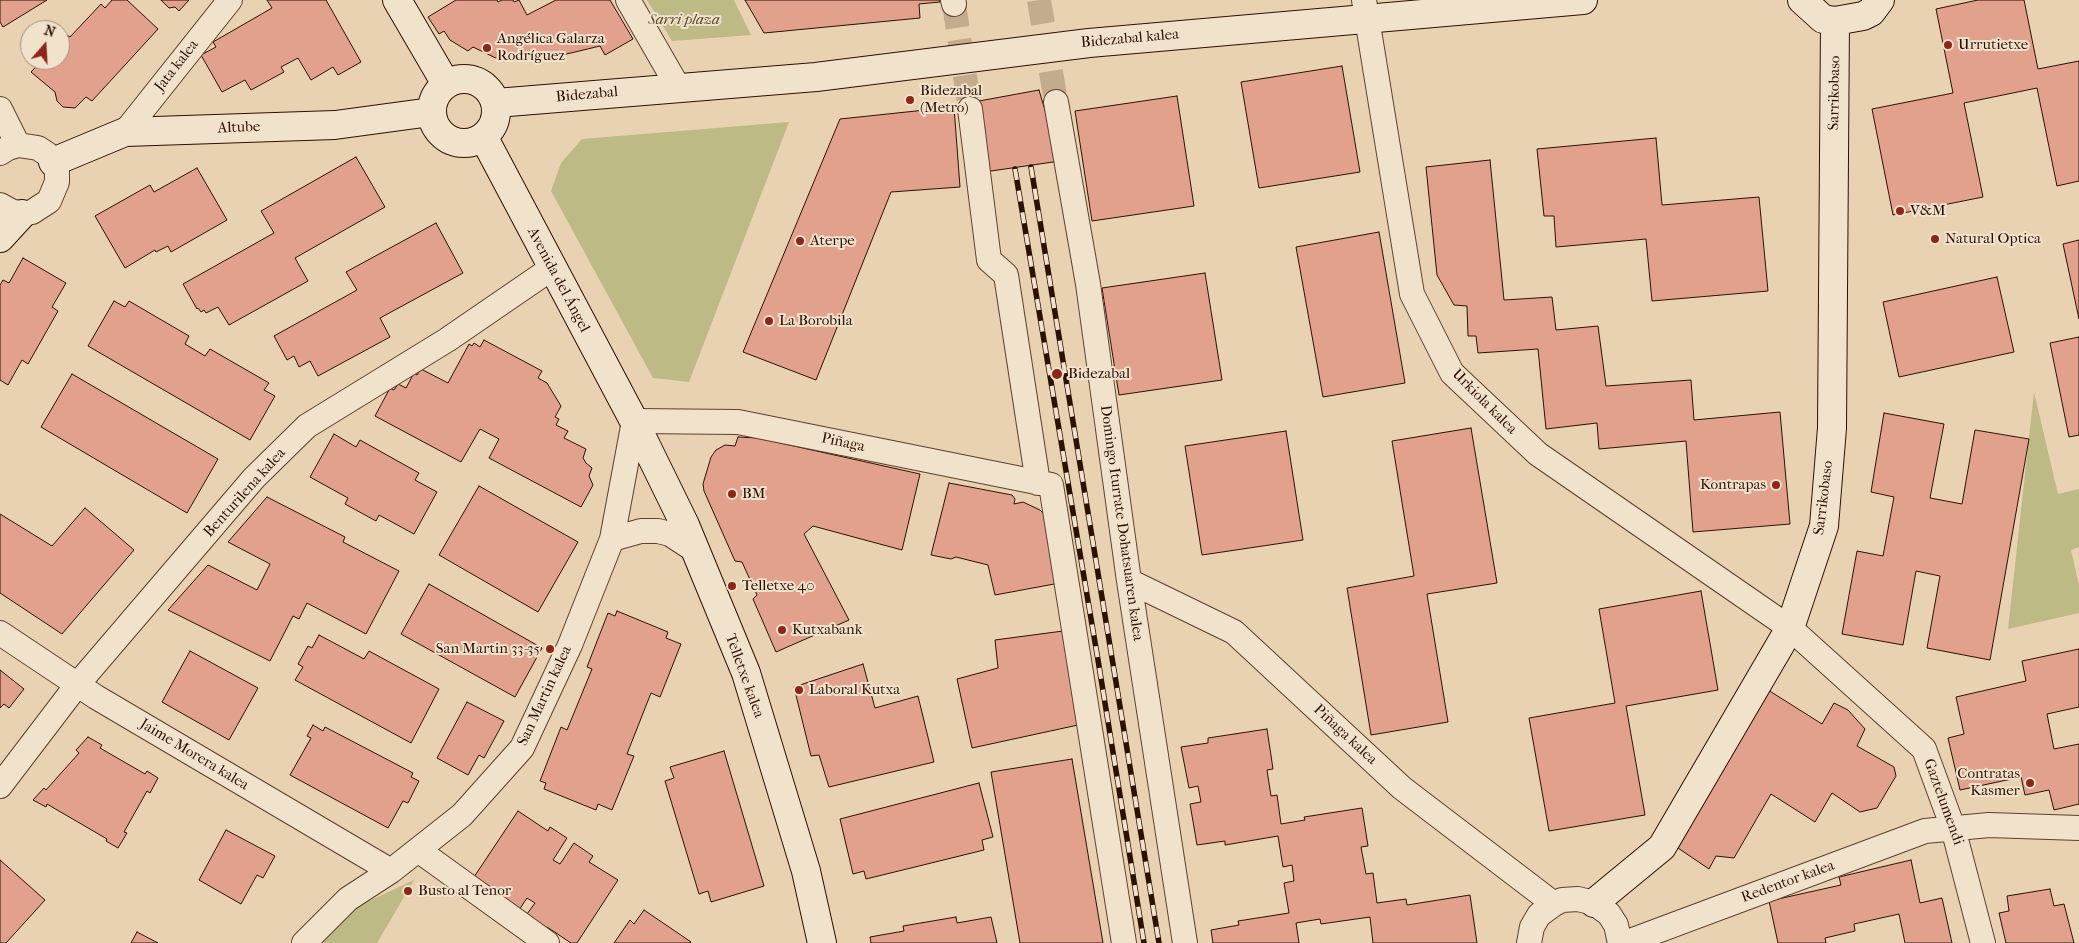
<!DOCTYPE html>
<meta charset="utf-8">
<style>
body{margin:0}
#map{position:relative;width:2079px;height:943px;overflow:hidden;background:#e9d2b1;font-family:"IM FELL French Canon",serif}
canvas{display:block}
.north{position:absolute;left:20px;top:20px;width:50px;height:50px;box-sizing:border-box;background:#f1e2cc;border:1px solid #a28e7b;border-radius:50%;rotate:19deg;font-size:14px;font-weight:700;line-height:20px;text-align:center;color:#2c1102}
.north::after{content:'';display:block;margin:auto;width:18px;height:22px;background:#8f2418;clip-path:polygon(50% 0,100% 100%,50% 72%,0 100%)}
</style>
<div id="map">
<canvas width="2079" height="943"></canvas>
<div class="north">N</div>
</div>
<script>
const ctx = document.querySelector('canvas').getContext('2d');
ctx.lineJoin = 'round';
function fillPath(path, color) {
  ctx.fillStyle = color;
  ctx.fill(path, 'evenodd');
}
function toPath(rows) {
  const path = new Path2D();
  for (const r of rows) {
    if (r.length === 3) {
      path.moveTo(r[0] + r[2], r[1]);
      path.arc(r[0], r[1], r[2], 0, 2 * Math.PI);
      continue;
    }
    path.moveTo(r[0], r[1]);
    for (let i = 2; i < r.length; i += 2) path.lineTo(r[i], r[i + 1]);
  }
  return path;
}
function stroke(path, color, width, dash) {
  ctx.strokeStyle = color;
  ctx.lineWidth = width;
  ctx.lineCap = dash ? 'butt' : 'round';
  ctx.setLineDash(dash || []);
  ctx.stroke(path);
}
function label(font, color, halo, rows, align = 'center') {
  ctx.font = font + ' "IM FELL French Canon",serif';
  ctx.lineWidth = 4;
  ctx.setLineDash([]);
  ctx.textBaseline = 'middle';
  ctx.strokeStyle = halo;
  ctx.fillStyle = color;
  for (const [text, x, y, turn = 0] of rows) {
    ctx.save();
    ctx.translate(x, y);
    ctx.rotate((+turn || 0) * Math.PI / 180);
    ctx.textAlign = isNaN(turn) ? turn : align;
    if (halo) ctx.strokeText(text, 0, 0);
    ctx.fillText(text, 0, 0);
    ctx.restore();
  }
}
fillPath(toPath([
 [647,0,734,0,751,35,672,41],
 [789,122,689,382,653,378,551,191,561,163,582,139],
 [2034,392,2058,494,2079,489,2079,547,2071,550,2079,585,2079,613,2008,629],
 [414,880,377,943,315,943,354,908]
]), '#beba86');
const building = toPath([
 [0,0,47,0,3,27,0,22,0,0],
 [112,0,127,0,158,29,92,101,86,97,75,108,63,107,57,101,55,92,31,72,42,60,60,60,60,43,67,35,70,37,101,4,105,8,112,0],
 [161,0,189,0,179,11,175,7,169,8,161,0],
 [267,0,326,0,361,62,338,75,333,67,311,80,298,58,281,67,284,72,251,90,245,80,222,92,201,55,216,47,213,42,272,8,267,0],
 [456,0,497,0,498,2,502,0,513,0,514,2,519,0,527,15,556,0,610,0,633,39,605,55,600,46,554,57,502,61,473,47,468,51,450,40,444,31,439,34,428,17,456,0],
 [745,0,940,0,940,2,919,4,920,18,764,33,745,0],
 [1978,0,2024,0,2038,69,2079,61,2079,181,2057,186,2037,88,1964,103,1983,197,1893,215,1872,109,1953,93,1936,9,1978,0],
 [1342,66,1360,172,1259,188,1241,82,1342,66],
 [1039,90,1060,161,984,172,979,101,1039,90],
 [1177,96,1194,206,1092,221,1075,111,1177,96],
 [954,107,960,187,891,192,816,380,743,352,840,119,954,107],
 [1656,138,1662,205,1759,197,1768,291,1652,301,1646,239,1556,247,1554,216,1544,216,1537,149,1656,138],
 [356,157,385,207,295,258,308,281,229,325,218,307,206,313,204,310,201,312,198,308,197,309,183,284,274,233,261,211,356,157],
 [1490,160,1504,300,1552,297,1556,330,1598,326,1606,386,1691,380,1694,420,1780,412,1790,524,1693,532,1686,441,1599,449,1597,423,1546,429,1538,349,1478,353,1476,336,1468,336,1467,306,1454,305,1437,275,1426,167,1490,160],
 [197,168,227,220,171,252,168,246,156,252,155,250,125,268,95,216,150,185,154,192,197,168],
 [436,223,463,273,380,318,390,337,318,376,310,361,299,367,294,356,287,360,274,336,357,290,346,272,436,223],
 [1379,232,1405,383,1323,397,1296,247,1379,232],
 [2079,240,2079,319,2063,244,2079,240],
 [23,258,66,283,52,307,58,311,28,364,22,360,8,385,0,380,0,285,3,280,9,283,23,258],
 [1205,273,1222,380,1119,395,1102,288,1205,273],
 [1997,277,2014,352,1899,377,1883,302,1997,277],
 [114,301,125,307,129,301,189,336,185,344,205,356,210,349,269,383,264,390,275,396,250,440,88,346,114,301],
 [2079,337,2079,435,2069,437,2050,343,2079,337],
 [484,340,542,371,538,378,547,383,561,406,555,417,559,419,556,425,568,431,564,438,586,449,583,458,586,463,592,468,589,476,593,485,581,507,489,458,499,439,480,429,461,462,375,416,390,388,394,390,398,384,406,388,414,373,417,375,421,369,448,383,469,344,472,346,474,343,480,347,484,340],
 [72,374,218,459,187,513,41,427,72,374],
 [1884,413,1944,424,1930,498,1962,504,1975,430,2029,439,1990,660,1927,648,1940,576,1916,571,1903,645,1842,634,1857,551,1883,556,1894,497,1871,492,1884,413],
 [1471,428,1497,583,1427,594,1448,722,1371,735,1347,588,1414,576,1392,441,1471,428],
 [1286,431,1303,540,1202,555,1185,446,1286,431],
 [334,434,356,447,360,440,419,473,415,480,437,492,414,534,379,515,376,521,345,504,348,498,310,477,334,434],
 [738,437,758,438,920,474,902,550,813,526,804,534,849,620,776,652,753,599,757,595,742,562,735,561,704,491,703,484,711,457,716,450,725,445,735,446,738,437],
 [949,483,1012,495,1015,499,1014,504,1023,502,1040,510,1044,514,1065,582,995,595,988,565,956,557,951,559,931,555,949,483],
 [479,486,578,542,538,612,439,555,479,486],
 [267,497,345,537,343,542,399,571,366,634,307,603,299,619,293,616,270,661,168,610,208,565,257,590,270,564,228,542,267,497],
 [85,508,134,550,62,634,0,593,0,514,52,546,85,508],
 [429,584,542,648,515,697,401,634,429,584],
 [1701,591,1718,690,1626,706,1645,815,1549,831,1529,718,1615,703,1599,609,1701,591],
 [617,611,668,632,666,638,681,644,660,697,651,693,627,754,634,756,612,810,598,804,596,810,544,789,546,783,540,781,561,727,567,730,592,669,587,667,608,613,615,616,617,611],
 [1063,631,1078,725,972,748,957,679,998,668,995,640,1063,631],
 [319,635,364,659,369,651,439,689,411,743,295,680,303,667,298,664,308,646,312,648,319,635],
 [2079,649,2079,707,2047,714,2054,749,2079,744,2079,804,2054,810,2049,790,2025,795,2021,777,1960,790,1948,738,1964,734,1956,697,2026,681,2022,661,2079,649],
 [190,651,258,688,229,740,162,702,190,651],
 [863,664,875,708,918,696,934,762,829,787,819,755,811,756,794,687,863,664],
 [0,670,24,689,9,708,4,704,0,708,0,670],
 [1768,690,1822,724,1834,703,1848,710,1865,729,1857,746,1894,767,1896,776,1877,808,1860,812,1832,793,1815,822,1771,794,1734,858,1716,856,1709,869,1678,848,1768,690],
 [467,702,504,721,484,758,479,755,468,775,437,758,467,702],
 [313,725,323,731,325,727,413,773,411,777,419,781,408,803,403,801,388,828,290,775,311,738,307,736,313,725],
 [1267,729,1273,769,1267,770,1271,796,1277,795,1281,824,1305,820,1304,817,1362,808,1368,846,1361,847,1366,874,1373,873,1377,903,1406,899,1407,905,1470,895,1477,943,1373,943,1370,917,1321,924,1320,919,1296,923,1299,943,1213,943,1211,930,1239,925,1238,921,1289,913,1284,883,1294,881,1292,865,1283,867,1278,836,1225,845,1225,841,1197,845,1190,804,1201,802,1198,786,1189,788,1181,747,1208,743,1208,738,1267,729],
 [88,737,102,745,100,748,145,774,147,771,158,778,150,793,147,791,124,832,127,833,118,848,106,841,107,839,47,804,46,807,33,800,44,788,46,790,79,753,76,750,88,737],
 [724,751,764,886,711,902,708,891,699,894,665,781,674,778,670,767,724,751],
 [1072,759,1103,943,1020,943,991,772,1072,759],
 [979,783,993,837,982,840,984,850,866,879,864,871,853,874,840,819,979,783],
 [518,811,548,831,550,827,567,838,553,860,560,864,574,843,593,856,589,862,618,880,577,943,571,943,547,927,544,931,524,918,535,903,527,898,517,913,474,877,518,811],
 [226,830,275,856,263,878,257,875,241,904,199,880,226,830],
 [0,860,45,900,6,943,0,943,0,860],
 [1911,860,1920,903,1942,898,1952,943,1905,943,1899,914,1854,924,1855,931,1825,938,1826,943,1778,943,1769,901,1841,885,1839,877,1911,860],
 [2050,889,2054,906,2064,904,2074,943,2006,943,1999,913,2009,911,2007,896,2050,889],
 [644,910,691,942,690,943,614,943,630,920,634,924,644,910],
 [956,917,957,923,991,917,997,943,871,943,870,937,904,931,903,926,956,917],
 [137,932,158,943,131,943,137,932]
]);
fillPath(building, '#e2a18d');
stroke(building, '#2c1102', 1);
stroke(toPath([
 [1039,0,1056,102],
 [954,4,970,109]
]), '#c3ab8e', 24, [24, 12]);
const street = toPath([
 [628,0,678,87],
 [953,0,954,4],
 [1364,0,1412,294,1452,373,1538,454,1790,628,1924,749,1953,828,1983,943],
 [1056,102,1088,284,1129,581,1185,943],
 [0,109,18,145],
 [970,109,989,260,1006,275,1038,483],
 [125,132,230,0],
 [0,153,8,148,18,145,38,148,47,154,53,162,57,172,57,182,49,201,32,212,22,214,11,211,0,205],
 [612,539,641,531,658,531,670,534,696,551],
 [1129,581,1234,632,1402,788,1554,904],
 [0,633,96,697,391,871],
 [0,786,77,685,254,478,307,426,447,340,552,268],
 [418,850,547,943],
 [304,943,348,899,391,871,462,815,522,748,570,645,612,539,634,421,738,422,1051,485,1124,943],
 [1529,943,1532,927,1539,915,1554,904,1562,900,1578,899,1594,903,1609,914,1616,925,1620,943],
 [1625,943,1925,831,1989,825,2079,828]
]);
const secondary = toPath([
 [397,0,446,84],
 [1802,0,1823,19,1835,21,1863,16,1871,12,1880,0],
 [464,111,32],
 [496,103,816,77,1089,43,1583,0],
 [484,138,634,421,685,525,746,673,806,871,822,943],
 [53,162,125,132,335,125,431,112],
 [0,238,22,214],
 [1594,903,1662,847,1790,628,1824,526,1832,428,1835,21]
]);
stroke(street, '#5b412e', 26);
stroke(secondary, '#2c1102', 30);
stroke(street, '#f1e2cc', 24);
stroke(secondary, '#f1e2cc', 28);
const rail = toPath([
 [1031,167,1159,943],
 [1015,169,1098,660,1144,943]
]);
stroke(rail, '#2c1102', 5.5);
stroke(rail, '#f1e2cc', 4, [11]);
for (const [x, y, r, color] of [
 [1948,45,5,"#8f2418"],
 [487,48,5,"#8f2418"],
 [910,100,5,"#8f2418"],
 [1900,211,5,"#8f2418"],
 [1935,239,5,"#8f2418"],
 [800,241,5,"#8f2418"],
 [769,321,5,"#8f2418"],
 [1057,374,6,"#8f2418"],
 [1776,485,5,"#8f2418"],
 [732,494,5,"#8f2418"],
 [732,586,5,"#8f2418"],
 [782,630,5,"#8f2418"],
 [550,649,5,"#8f2418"],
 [799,690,5,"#8f2418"],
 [2030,783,5,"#8f2418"],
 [408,891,5,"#8f2418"]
]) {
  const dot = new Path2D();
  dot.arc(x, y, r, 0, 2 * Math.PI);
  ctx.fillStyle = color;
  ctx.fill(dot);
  stroke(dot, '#f1e2cc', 2);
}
label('italic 15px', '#58442a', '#f1e2cc', [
 ["Sarri plaza",684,20]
]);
label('15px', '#2c1102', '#f1e2cc', [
 ["Angélica Galarza",497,39],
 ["Rodríguez",497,56],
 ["Urrutietxe",1958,45],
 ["Bidezabal",920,91],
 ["(Metro)",920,108],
 ["V&M",1910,211],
 ["Natural Optica",1945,239],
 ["Aterpe",810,241],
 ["La Borobila",779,321],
 ["Bidezabal",1068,374],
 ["Kontrapas",1766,485,"right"],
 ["BM",742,494],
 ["Telletxe 40",742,586],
 ["Kutxabank",792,630],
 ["San Martin 33-35",540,649,"right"],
 ["Laboral Kutxa",809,690],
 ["Contratas",2020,774,"right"],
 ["Kasmer",2020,791,"right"],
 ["Busto al Tenor",418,891]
], 'left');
label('15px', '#2c1102', '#f1e2cc', [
 ["Bidezabal kalea",1130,39,-5],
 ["Jata kalea",177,66,-52],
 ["Sarrikobaso",1835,93,-89],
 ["Bidezabal",587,95,-5],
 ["Altube",239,128,-2],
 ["Avenida del Ángel",558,280,62],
 ["Urkiola kalea",1484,402,45],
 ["Piñaga",843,443,12],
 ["Benturilena kalea",245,493,-48],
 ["Sarrikobaso",1824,498,-83],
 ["Domingo Iturrate Dohatsuaren kalea",1121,523,82],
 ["Telletxe kalea",744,676,70],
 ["San Martin kalea",545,696,-65],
 ["Piñaga kalea",1345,735,43],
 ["Jaime Morera kalea",194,755,31],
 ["Gaztelumendi",1943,802,70],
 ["Redentor kalea",1788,882,-20]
]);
</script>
